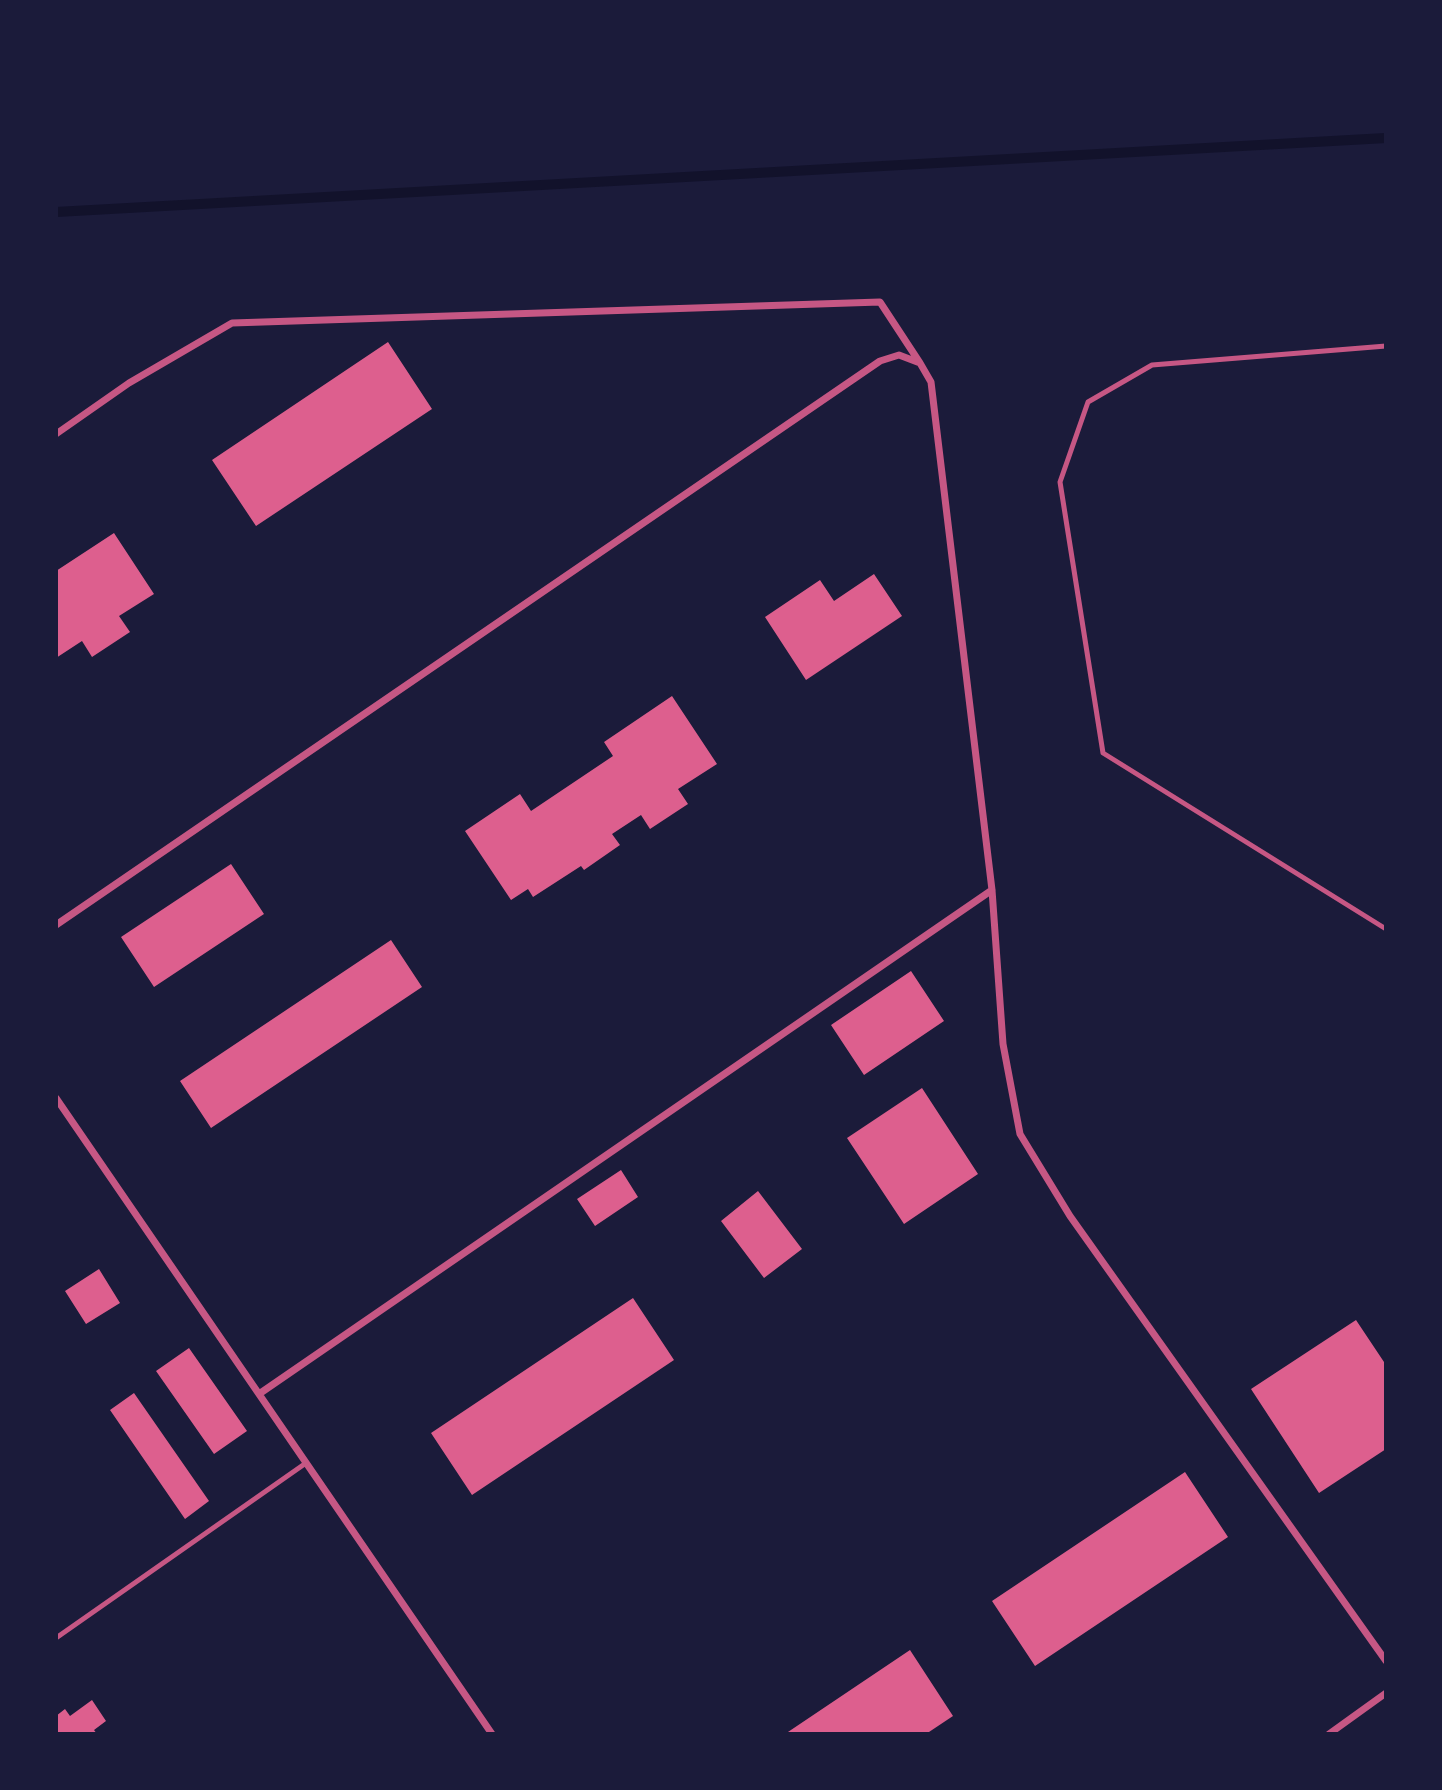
<!DOCTYPE html>
<style>
body{margin:0}
#map{position:relative;width:1442px;height:1790px;overflow:hidden;background:#1b1b3a;font-family:"PT Sans Narrow",sans-serif}
canvas{display:block}
.frame{position:absolute;inset:0;border:58px solid #1b1b3a;pointer-events:none}
</style>
<div id="map">
<canvas width="1442" height="1790"></canvas>
<div class="frame"></div>
</div>
<script>
const ctx = document.querySelector('canvas').getContext('2d');
ctx.lineJoin = 'round';
function toPath(rows) {
  const path = new Path2D();
  for (const r of rows) {
    path.moveTo(r[0], r[1]);
    for (let i = 2; i < r.length; i += 2) path.lineTo(r[i], r[i + 1]);
  }
  return path;
}
function stroke(path, color, width, dash) {
  ctx.strokeStyle = color;
  ctx.lineWidth = width;
  ctx.lineCap = dash ? 'butt' : 'round';
  ctx.setLineDash(dash || []);
  ctx.stroke(path);
}
function fillPath(path, color) {
  ctx.fillStyle = color;
  ctx.fill(path, 'evenodd');
}
stroke(toPath([
 [56,212,1386,138]
]), '#12122b', 10);
fillPath(toPath([
 [388,342,432,409,256,526,212,460],
 [114,533,154,594,119,616,130,632,92,657,82,641,56,658,56,571],
 [874,574,902,616,806,680,765,617,820,580,834,601],
 [672,696,717,764,678,789,688,804,650,829,641,815,612,834,620,845,584,870,581,866,533,897,528,889,511,900,465,831,520,794,531,811,613,756,604,742],
 [231,864,264,914,154,987,121,937],
 [391,940,422,987,211,1128,180,1081],
 [911,971,944,1021,864,1075,831,1025],
 [922,1088,978,1174,904,1224,847,1138],
 [621,1170,638,1197,595,1226,577,1199],
 [758,1191,802,1249,764,1278,721,1221],
 [99,1269,120,1303,86,1324,65,1291],
 [633,1298,674,1360,472,1495,431,1433],
 [1356,1320,1386,1365,1386,1449,1319,1493,1251,1389],
 [189,1348,247,1431,214,1454,156,1371],
 [134,1393,209,1501,185,1519,110,1410],
 [1185,1472,1228,1537,1035,1666,992,1601],
 [910,1650,953,1716,926,1734,785,1734],
 [92,1700,106,1721,94,1730,97,1734,56,1734,56,1716,65,1709,70,1716]
]), '#dd5f8e');
stroke(toPath([
 [1386,346,1152,365,1088,402,1060,482,1103,753,1386,929],
 [56,1638,306,1463]
]), '#c65784', 5);
stroke(toPath([
 [56,434,129,383,232,323,880,302,920,363],
 [56,925,880,361,899,355,920,363,931,382,992,890,1003,1044,1020,1134,1070,1216,1386,1661],
 [56,1098,492,1734],
 [259,1394,992,890],
 [1329,1734,1386,1693]
]), '#c65784', 7);
</script>
